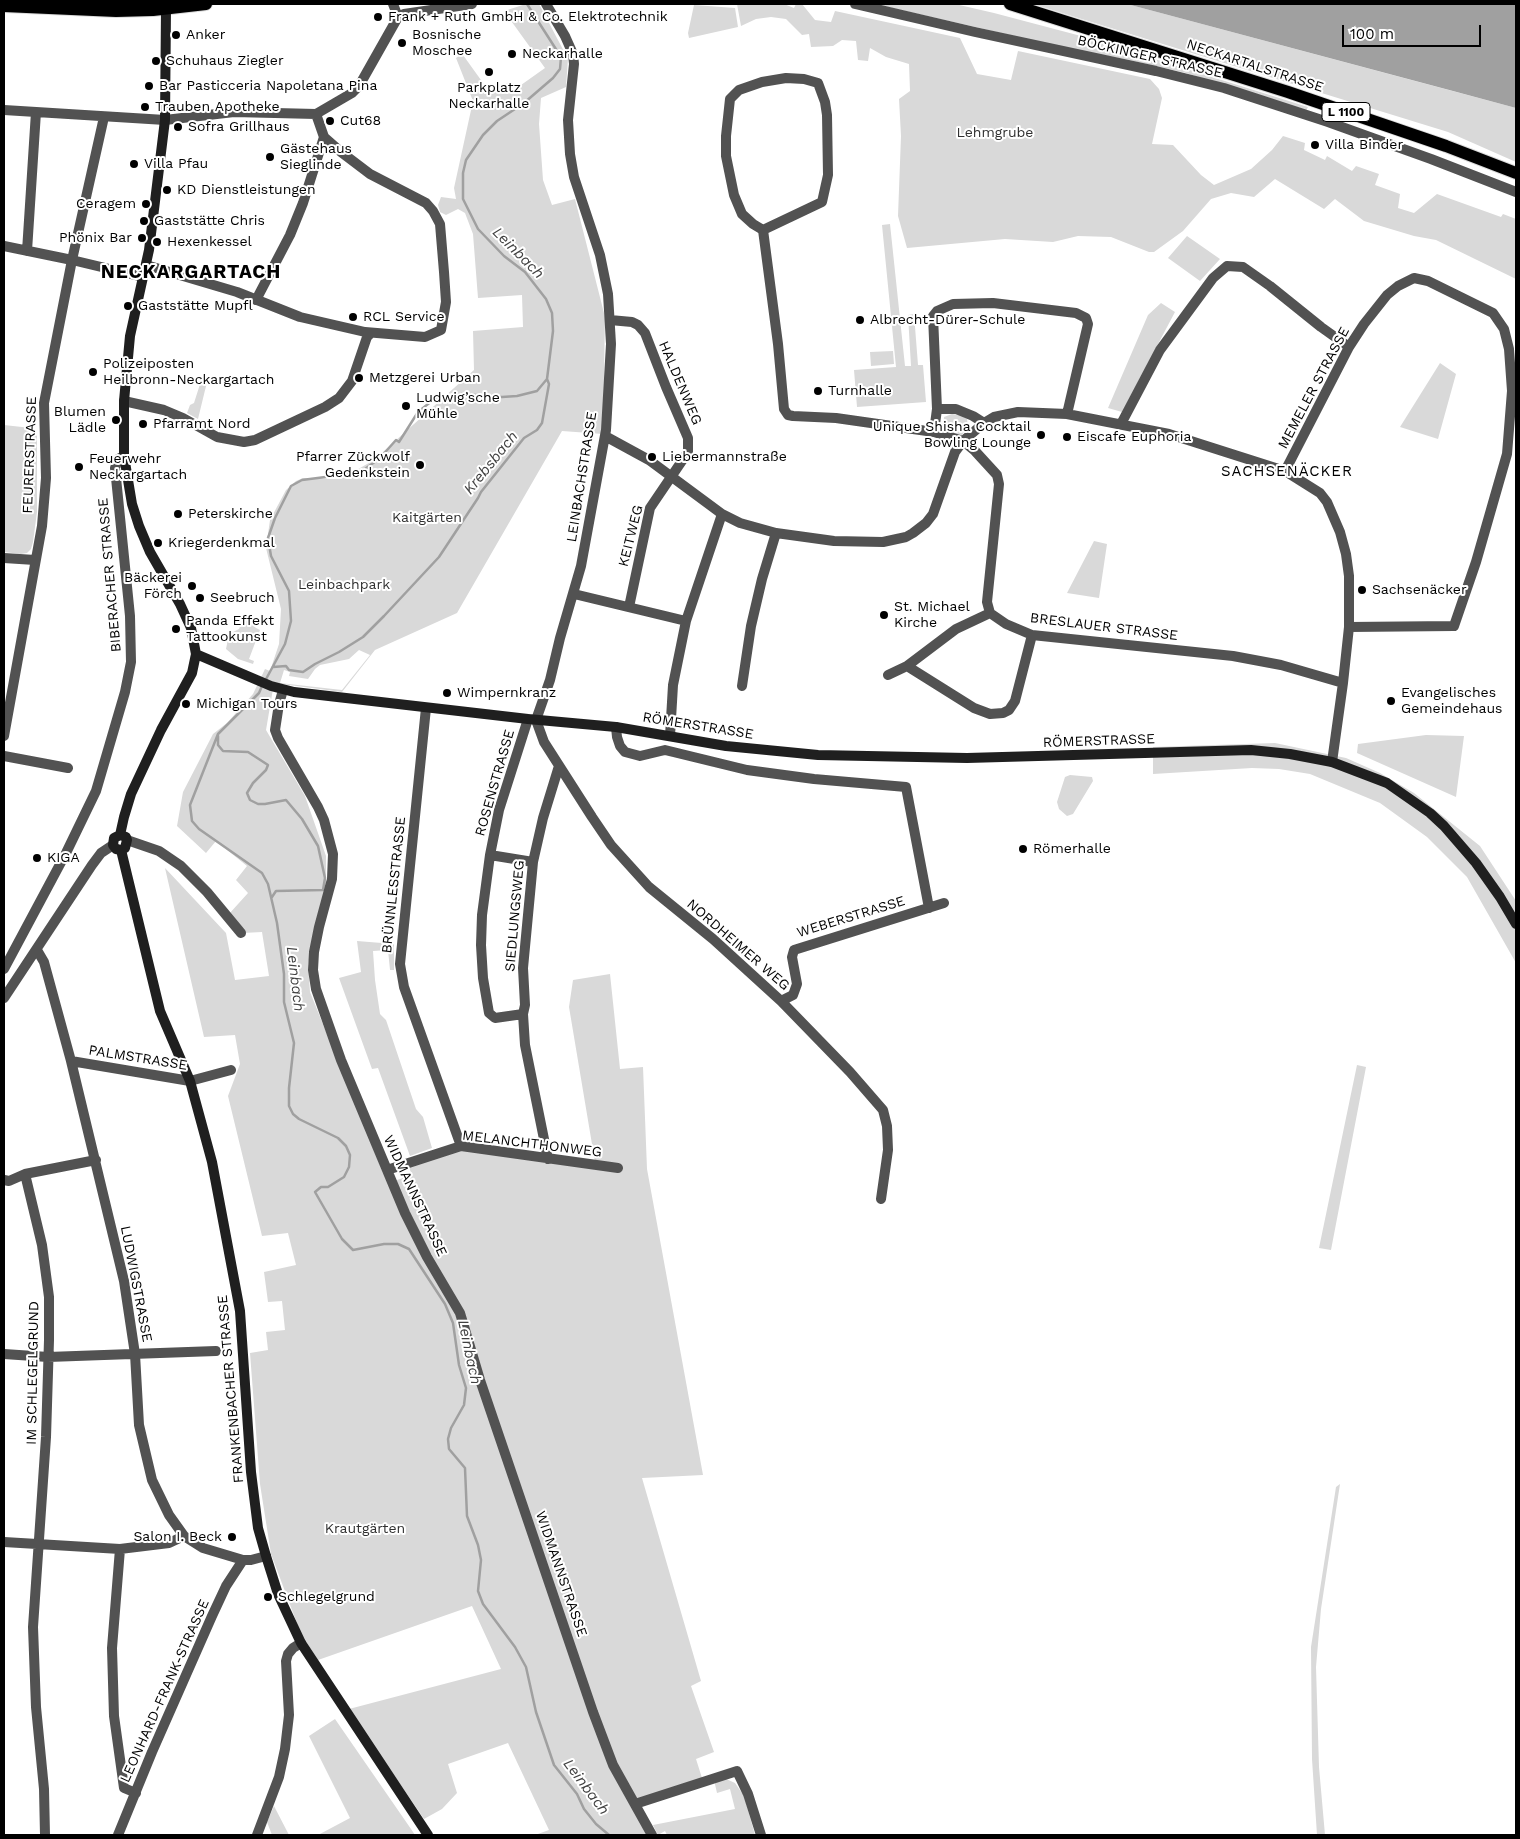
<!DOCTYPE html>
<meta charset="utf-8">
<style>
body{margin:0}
#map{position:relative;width:1520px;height:1839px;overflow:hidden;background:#fff;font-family:"Work Sans",sans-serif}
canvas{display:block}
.frame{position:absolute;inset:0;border:5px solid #000;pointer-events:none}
.scale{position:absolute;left:1342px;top:25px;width:139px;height:22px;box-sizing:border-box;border:2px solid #000;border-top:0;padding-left:6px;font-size:15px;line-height:18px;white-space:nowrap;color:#000;-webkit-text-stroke:4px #fff;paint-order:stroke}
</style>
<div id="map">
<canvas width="1520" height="1839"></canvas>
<div class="frame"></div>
<div class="scale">100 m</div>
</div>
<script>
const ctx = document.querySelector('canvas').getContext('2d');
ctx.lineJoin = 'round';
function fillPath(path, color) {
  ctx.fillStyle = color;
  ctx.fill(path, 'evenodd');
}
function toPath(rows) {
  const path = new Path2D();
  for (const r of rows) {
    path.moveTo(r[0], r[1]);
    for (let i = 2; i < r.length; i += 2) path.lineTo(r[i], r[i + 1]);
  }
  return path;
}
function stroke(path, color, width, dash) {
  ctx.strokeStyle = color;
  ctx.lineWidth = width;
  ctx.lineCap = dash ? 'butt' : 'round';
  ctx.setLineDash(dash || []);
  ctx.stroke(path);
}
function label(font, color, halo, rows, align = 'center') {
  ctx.font = font + ' "Work Sans",sans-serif';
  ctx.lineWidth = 4;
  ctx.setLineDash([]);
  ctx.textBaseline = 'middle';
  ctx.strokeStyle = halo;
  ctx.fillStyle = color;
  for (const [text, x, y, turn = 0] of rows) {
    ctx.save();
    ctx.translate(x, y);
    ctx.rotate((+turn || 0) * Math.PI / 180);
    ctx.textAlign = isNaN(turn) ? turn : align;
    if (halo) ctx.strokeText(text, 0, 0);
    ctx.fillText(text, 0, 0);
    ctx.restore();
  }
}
fillPath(toPath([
 [526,4,539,4,568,59,566,87,541,98,539,124,543,180,552,205,575,199,605,317,603,434,562,431,457,613,375,650,342,692,274,683,266,730,305,796,326,856,326,887,308,964,310,992,383,1173,394,1181,412,1175,408,1165,461,1148,596,1168,569,1007,573,980,610,974,620,1069,643,1067,647,1169,703,1475,642,1478,701,1681,691,1686,714,1752,696,1759,702,1778,638,1801,656,1835,535,1835,549,1830,508,1743,448,1764,457,1793,442,1809,424,1819,349,1709,501,1669,472,1606,318,1660,301,1634,271,1554,260,1484,250,1353,268,1350,266,1332,285,1330,282,1301,268,1302,264,1272,296,1265,288,1233,262,1236,228,1096,240,1064,235,1035,204,1037,165,868,226,933,235,980,269,976,262,932,243,933,229,914,248,893,236,880,247,866,216,841,206,853,177,826,183,792,213,734,227,723,253,694,265,669,270,671,279,644,281,609,266,548,270,520,286,490,296,481,303,478,341,479,374,460,474,370,473,331,523,327,522,295,478,298,473,234,465,213,458,209,446,215,440,212,438,205,441,197,456,199,454,188,473,101,456,58,471,47,471,48,463,55,491,94,509,82,514,90,545,68,504,11],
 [359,650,370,655,342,690,280,683,284,670,290,672,289,676,308,679,315,669,320,665,349,659],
 [737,4,784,4,794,8,796,4,802,4,815,20,831,22,835,11,960,38,977,74,1011,80,1018,51,1150,79,1159,89,1162,98,1152,144,1173,145,1201,175,1214,185,1251,169,1272,150,1283,136,1305,143,1304,150,1325,160,1327,156,1352,171,1356,166,1379,174,1375,185,1400,194,1398,208,1414,213,1437,194,1501,217,1503,214,1516,219,1516,279,1436,240,1414,236,1364,221,1335,199,1324,209,1275,179,1254,197,1231,193,1211,199,1183,231,1154,252,1149,252,1111,237,1078,236,1053,242,1005,239,907,248,898,216,901,136,899,99,910,91,909,64,886,57,870,48,868,61,858,60,856,41,842,40,833,46,811,47,809,34,802,35,786,19,771,17,756,19,741,26],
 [875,4,955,4,994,13,1081,36,1308,107,1306,111,1186,73,1129,60,1067,48],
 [1033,4,1127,4,1516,108,1516,162,1448,132],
 [694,5,735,8,738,27,689,38,688,33],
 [890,224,905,366,911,366,908,315,914,314,918,365,923,365,926,402,857,407,854,370,896,367,882,225],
 [1187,236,1220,259,1200,281,1168,258],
 [1161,303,1175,312,1122,412,1108,408,1148,315],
 [893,351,894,364,871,366,870,352],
 [1440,363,1456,374,1438,439,1400,427],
 [201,381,207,382,198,419,187,413,190,405,194,403],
 [952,414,960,415,967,419,968,427,961,436,943,430,944,417],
 [4,425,31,428,37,436,37,512,33,542,31,549,27,553,21,554,4,552],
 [1094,541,1107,544,1099,598,1067,593],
 [244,617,256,628,260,630,249,659,254,661,253,664,238,659,226,649,229,634,239,629],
 [1426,735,1464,736,1456,797,1357,753,1358,744],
 [1275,743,1346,758,1380,773,1414,793,1480,846,1516,901,1516,963,1467,877,1427,837,1380,803,1310,774,1279,769,1252,768,1153,774,1153,747],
 [1070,775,1092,777,1093,781,1073,814,1067,816,1059,809,1057,802,1065,777],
 [357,941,394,944,394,970,390,970,388,950,373,951,375,980,380,1014,386,1020,416,1109,423,1117,432,1148,410,1156,378,1068,372,1069,339,978,361,972],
 [1357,1065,1366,1067,1331,1250,1319,1248],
 [1340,1484,1321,1609,1316,1667,1319,1767,1325,1835,1317,1835,1312,1759,1311,1647,1336,1487],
 [335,1719,411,1829,415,1835,318,1835,350,1818,309,1736],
 [724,1778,735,1783,744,1796,755,1835,667,1835,665,1831,658,1835,653,1825,735,1809,730,1789,717,1793,714,1780],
 [274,1806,289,1835,272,1835,267,1822]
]), '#d9d9d9');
fillPath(toPath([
 [1127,4,1516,4,1516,108,1453,91]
]), '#a0a0a0');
stroke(toPath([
 [273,667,286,666,289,670,303,672,315,664,339,652,363,637,384,616,439,557,478,498,481,492,524,438,537,430,542,423,549,384,547,379],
 [265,681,285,644,291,621,289,591,271,556,268,538,275,518,291,486,302,480,341,475,365,469,380,458,396,440,399,442,418,412,433,400,462,394,502,397,517,396,537,391,547,379,553,331,552,313,546,299,525,272,504,256,478,229,463,199,463,173,466,160,483,135,497,121,524,103,553,78,560,69,561,57,527,4],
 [262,686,259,693,218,734,190,805,192,821,199,829,262,873,268,884,277,923,284,974,284,1002,294,1043,289,1088,289,1106,293,1114,299,1119,338,1138,346,1146,350,1155,349,1167,344,1177,328,1187,321,1187,315,1192,342,1239,353,1250,384,1244,398,1244,409,1249,445,1304,453,1323,459,1365,466,1388,464,1405,451,1428,448,1439,449,1449,465,1468,467,1516,478,1545,481,1560,478,1591,483,1604,515,1647,526,1667,536,1712,554,1765,577,1794,584,1809,596,1824,609,1835],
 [218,736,218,745,223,751,248,752,268,765,266,770,253,783,247,793,250,800,258,804,265,804,286,800,302,819,318,846,325,878,323,890,276,891,272,897]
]), '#a0a0a0', 2.5);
const primary = toPath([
 [1010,4,1288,92,1446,146,1516,173],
 [4,6,116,11,153,10,206,4]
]);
stroke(primary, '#dbdbdb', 14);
stroke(toPath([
 [393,4,398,17],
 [546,4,565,36,573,54,574,64,568,120,570,154,574,177,600,255,608,294,611,344,606,430,581,566,560,638,550,680,536,720,544,742,592,817,611,845,649,887,713,939,781,1001,850,1072,883,1110,887,1126,888,1150,881,1199],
 [855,4,975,32,1156,71,1224,88,1328,122,1431,159,1516,192],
 [4,110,165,120,234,112,316,114,352,93,359,86,398,17,404,14,472,4],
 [763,230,822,202,828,175,827,115,825,102,818,83,804,79,786,78,762,82,739,90,730,99,726,136,726,156,734,195,742,214,753,224,763,230,778,344,784,409,788,415,793,416,836,418,934,432,963,441,975,451,997,475,999,484,987,602,990,613,1006,624,1032,635,1233,656,1281,665,1343,683],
 [4,246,72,260,143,277],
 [27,251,36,112],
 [146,265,237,292,300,317,365,332,425,337,441,330,446,302,444,272,440,224,433,211,426,203,370,174,341,152,324,137,316,114],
 [256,300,290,235,303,203,324,137],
 [610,320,632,322,638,325,645,333,666,387,688,438,688,452,650,508,629,607],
 [124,401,164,410,183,418,217,437,244,442,255,440,325,407,339,398,352,381,367,337,371,333],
 [937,409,956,409,973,416,984,423],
 [1121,424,1160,350,1213,278,1227,266,1243,267,1270,286,1321,327,1349,347],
 [934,432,937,409,933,316,937,311,953,304,993,303,1076,313,1086,318,1088,324,1067,414],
 [605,436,649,460,722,514,740,523,776,533,834,541,883,542,906,537,913,533,926,523,933,514,955,452,963,441,984,423,994,417,1018,412,1067,414,1169,434,1285,471,1320,493,1327,502,1340,532,1346,554,1349,576,1349,627,1343,683,1332,762],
 [1285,471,1349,347,1364,324,1387,295,1398,286,1414,278,1428,281,1493,313,1504,329,1509,349,1512,391,1507,454,1476,562,1454,626,1349,627],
 [4,558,35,560],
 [574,594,686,621],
 [907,666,974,708,990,714,1003,713,1009,710,1015,701,1032,635],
 [888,675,907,666,956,629,990,613],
 [742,686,751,626,762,579,776,533],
 [283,690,279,704,275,730,278,738,318,807,324,820,333,854,332,879,319,927,314,952,313,970,316,989,341,1060,405,1213,427,1257,460,1313,480,1380,593,1712,613,1765,652,1835],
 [426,708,400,964,404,987,461,1146],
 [616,727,617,737,620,746,625,752,640,756,665,750,747,770,814,779,906,787,929,908],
 [4,736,42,526,46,478,44,403,72,260,104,117],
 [670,736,673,685,686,621,722,514],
 [4,756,68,768],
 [127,840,159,851,181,866,207,892,241,933],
 [490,855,533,862],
 [37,950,44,962,71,1061,124,1281,135,1354,139,1425,152,1480,169,1515,184,1536,203,1548,243,1560,251,1560,266,1556],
 [4,969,66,853,96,791,125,692,131,662,130,616,115,468,118,459,124,456],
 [4,998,92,865,101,853,113,845],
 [781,1001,793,995,797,984,792,957,794,950,944,903],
 [523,1014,495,1018,489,1013,483,978,481,945,482,915,490,855,499,810,528,719],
 [71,1061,190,1081,231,1070],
 [548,1159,525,1045,523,1014,525,1005,523,968,533,862,543,818,559,766],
 [387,1170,461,1146,618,1168],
 [25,1174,42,1245,49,1297,49,1340,46,1437,33,1627,36,1707,44,1789,45,1835],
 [4,1180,9,1181,25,1174,96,1160],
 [4,1354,48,1357,216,1351],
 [4,1542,120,1549,169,1543,184,1536],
 [120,1549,112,1648,114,1716,124,1788,136,1793],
 [635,1804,737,1771,748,1794,761,1835],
 [118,1835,152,1752,212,1616,226,1586,243,1560],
 [257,1835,279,1777,285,1749,289,1715,286,1661,288,1654,293,1648,301,1643]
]), '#525252', 10);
stroke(toPath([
 [196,654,271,686,294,692,528,719,616,727,726,746,818,755,967,758,1251,750,1290,754,1332,762,1387,783,1430,813,1444,826,1476,863,1500,897,1516,924],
 [120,835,126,837,127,840,125,848,121,850,116,849,113,845,114,838,120,835,124,817,131,794,161,730,192,673,196,654,191,628,180,604,150,552,139,526,132,504,124,456,124,401,130,336,149,250,165,120,166,9],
 [121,850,160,1011,190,1081,212,1162,240,1311,251,1472,258,1528,266,1556,278,1594,301,1643,428,1835]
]), '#1f1f1f', 10);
stroke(primary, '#000', 12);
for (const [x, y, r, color] of [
 [378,17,5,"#000"],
 [176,35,5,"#000"],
 [402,43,5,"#000"],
 [512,54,5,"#000"],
 [156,61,5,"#000"],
 [489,72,5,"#000"],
 [149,86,5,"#000"],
 [145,107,5,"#000"],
 [330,121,5,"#000"],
 [178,127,5,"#000"],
 [1315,145,5,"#000"],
 [270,157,5,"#000"],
 [134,164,5,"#000"],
 [167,190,5,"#000"],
 [146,204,5,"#000"],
 [144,221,5,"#000"],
 [142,238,5,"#000"],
 [157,242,5,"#000"],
 [128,306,5,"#000"],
 [353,317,5,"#000"],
 [860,320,5,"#000"],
 [93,372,5,"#000"],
 [359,378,5,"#000"],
 [818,391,5,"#000"],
 [406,406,5,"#000"],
 [116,420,5,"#000"],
 [143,424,5,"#000"],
 [1041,435,5,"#000"],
 [1067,437,5,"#000"],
 [652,457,5,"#000"],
 [420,465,5,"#000"],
 [79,467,5,"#000"],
 [178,514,5,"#000"],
 [158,543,5,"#000"],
 [192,586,5,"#000"],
 [1362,590,5,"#000"],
 [200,598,5,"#000"],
 [884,615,5,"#000"],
 [176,629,5,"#000"],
 [447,693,5,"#000"],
 [1391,701,5,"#000"],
 [186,704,5,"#000"],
 [1023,849,5,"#000"],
 [37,858,5,"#000"],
 [232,1537,5,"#000"],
 [268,1597,5,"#000"]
]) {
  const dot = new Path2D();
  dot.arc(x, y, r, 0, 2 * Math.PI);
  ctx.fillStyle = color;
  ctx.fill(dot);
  stroke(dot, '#fff', 2);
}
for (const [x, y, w] of [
 [1346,112,48]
]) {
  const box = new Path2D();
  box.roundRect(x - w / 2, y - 9.5, w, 19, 4);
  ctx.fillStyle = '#fff';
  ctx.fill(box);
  stroke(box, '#000', 1);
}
label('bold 12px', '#000', null, [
 ["L 1100",1346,112]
]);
label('14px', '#000', '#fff', [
 ["Frank + Ruth GmbH & Co. Elektrotechnik",388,17],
 ["Anker",186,35],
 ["Bosnische",412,35],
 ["Moschee",412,51],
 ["Neckarhalle",522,54],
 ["Schuhaus Ziegler",166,61],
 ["Bar Pasticceria Napoletana Pina",159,86],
 ["Parkplatz",489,88,"center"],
 ["Neckarhalle",489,104,"center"],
 ["Trauben Apotheke",155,107],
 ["Cut68",340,121],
 ["Sofra Grillhaus",188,127],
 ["Villa Binder",1325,145],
 ["Gästehaus",280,149],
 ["Sieglinde",280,165],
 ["Villa Pfau",144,164],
 ["KD Dienstleistungen",177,190],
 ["Ceragem",136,204,"right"],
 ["Gaststätte Chris",154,221],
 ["Phönix Bar",132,238,"right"],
 ["Hexenkessel",167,242],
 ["Gaststätte Mupfl",138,306],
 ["RCL Service",363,317],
 ["Albrecht-Dürer-Schule",870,320],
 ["Polizeiposten",103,364],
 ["Heilbronn-Neckargartach",103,380],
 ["Metzgerei Urban",369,378],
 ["Turnhalle",828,391],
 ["Ludwig’sche",416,398],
 ["Mühle",416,414],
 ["Blumen",106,412,"right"],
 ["Lädle",106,428,"right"],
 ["Pfarramt Nord",153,424],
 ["Unique Shisha Cocktail",1031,427,"right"],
 ["Bowling Lounge",1031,443,"right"],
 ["Eiscafe Euphoria",1077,437],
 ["Pfarrer Zückwolf",410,457,"right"],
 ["Gedenkstein",410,473,"right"],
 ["Liebermannstraße",662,457],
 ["Feuerwehr",89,459],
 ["Neckargartach",89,475],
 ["Peterskirche",188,514],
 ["Kriegerdenkmal",168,543],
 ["Bäckerei",182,578,"right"],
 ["Förch",182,594,"right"],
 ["Sachsenäcker",1372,590],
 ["Seebruch",210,598],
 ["St. Michael",894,607],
 ["Kirche",894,623],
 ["Panda Effekt",186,621],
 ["Tattookunst",186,637],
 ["Wimpernkranz",457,693],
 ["Evangelisches",1401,693],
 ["Gemeindehaus",1401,709],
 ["Michigan Tours",196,704],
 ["Römerhalle",1033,849],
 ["KIGA",47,858],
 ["Salon I. Beck",222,1537,"right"],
 ["Schlegelgrund",278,1597]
], 'left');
label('14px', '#000', '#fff', [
 ["BÖCKINGER STRASSE",1150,57,13],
 ["NECKARTALSTRASSE",1255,66,18],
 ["HALDENWEG",680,383,67],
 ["MEMELER STRASSE",1314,388,-62],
 ["FEURERSTRASSE",30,455,-88],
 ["LEINBACHSTRASSE",582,477,-81],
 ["KEITWEG",631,536,-76],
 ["BIBERACHER STRASSE",110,575,-95],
 ["BRESLAUER STRASSE",1104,627,7],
 ["RÖMERSTRASSE",698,726,9],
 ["RÖMERSTRASSE",1099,741,-2],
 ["ROSENSTRASSE",495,783,-74],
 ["BRÜNNLESSTRASSE",394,885,-84],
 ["SIEDLUNGSWEG",515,916,-85],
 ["WEBERSTRASSE",851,917,-17],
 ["NORDHEIMER WEG",738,945,41],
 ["PALMSTRASSE",138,1058,9],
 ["MELANCHTHONWEG",532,1144,7],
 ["WIDMANNSTRASSE",415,1196,65],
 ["LUDWIGSTRASSE",136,1284,79],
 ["IM SCHLEGELGRUND",33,1373,-89],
 ["FRANKENBACHER STRASSE",231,1389,-95],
 ["WIDMANNSTRASSE",561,1574,71],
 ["LEONHARD-FRANK-STRASSE",165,1691,-66]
]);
label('14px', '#303030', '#fff', [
 ["Lehmgrube",995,133],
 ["Kaitgärten",427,518],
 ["Leinbachpark",344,585],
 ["Krautgärten",365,1529]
]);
label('italic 15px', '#414141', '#fff', [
 ["Leinbach",518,253,45],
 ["Krebsbach",491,463,-51],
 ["Leinbach",295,979,83],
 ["Leinbach",469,1352,78],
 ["Leinbach",586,1787,53]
]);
ctx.letterSpacing = '1px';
label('15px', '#000', '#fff', [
 ["SACHSENÄCKER",1287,472]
]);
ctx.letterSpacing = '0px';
ctx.letterSpacing = '1px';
label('bold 19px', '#000', '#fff', [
 ["NECKARGARTACH",191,272]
]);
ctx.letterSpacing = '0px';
</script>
